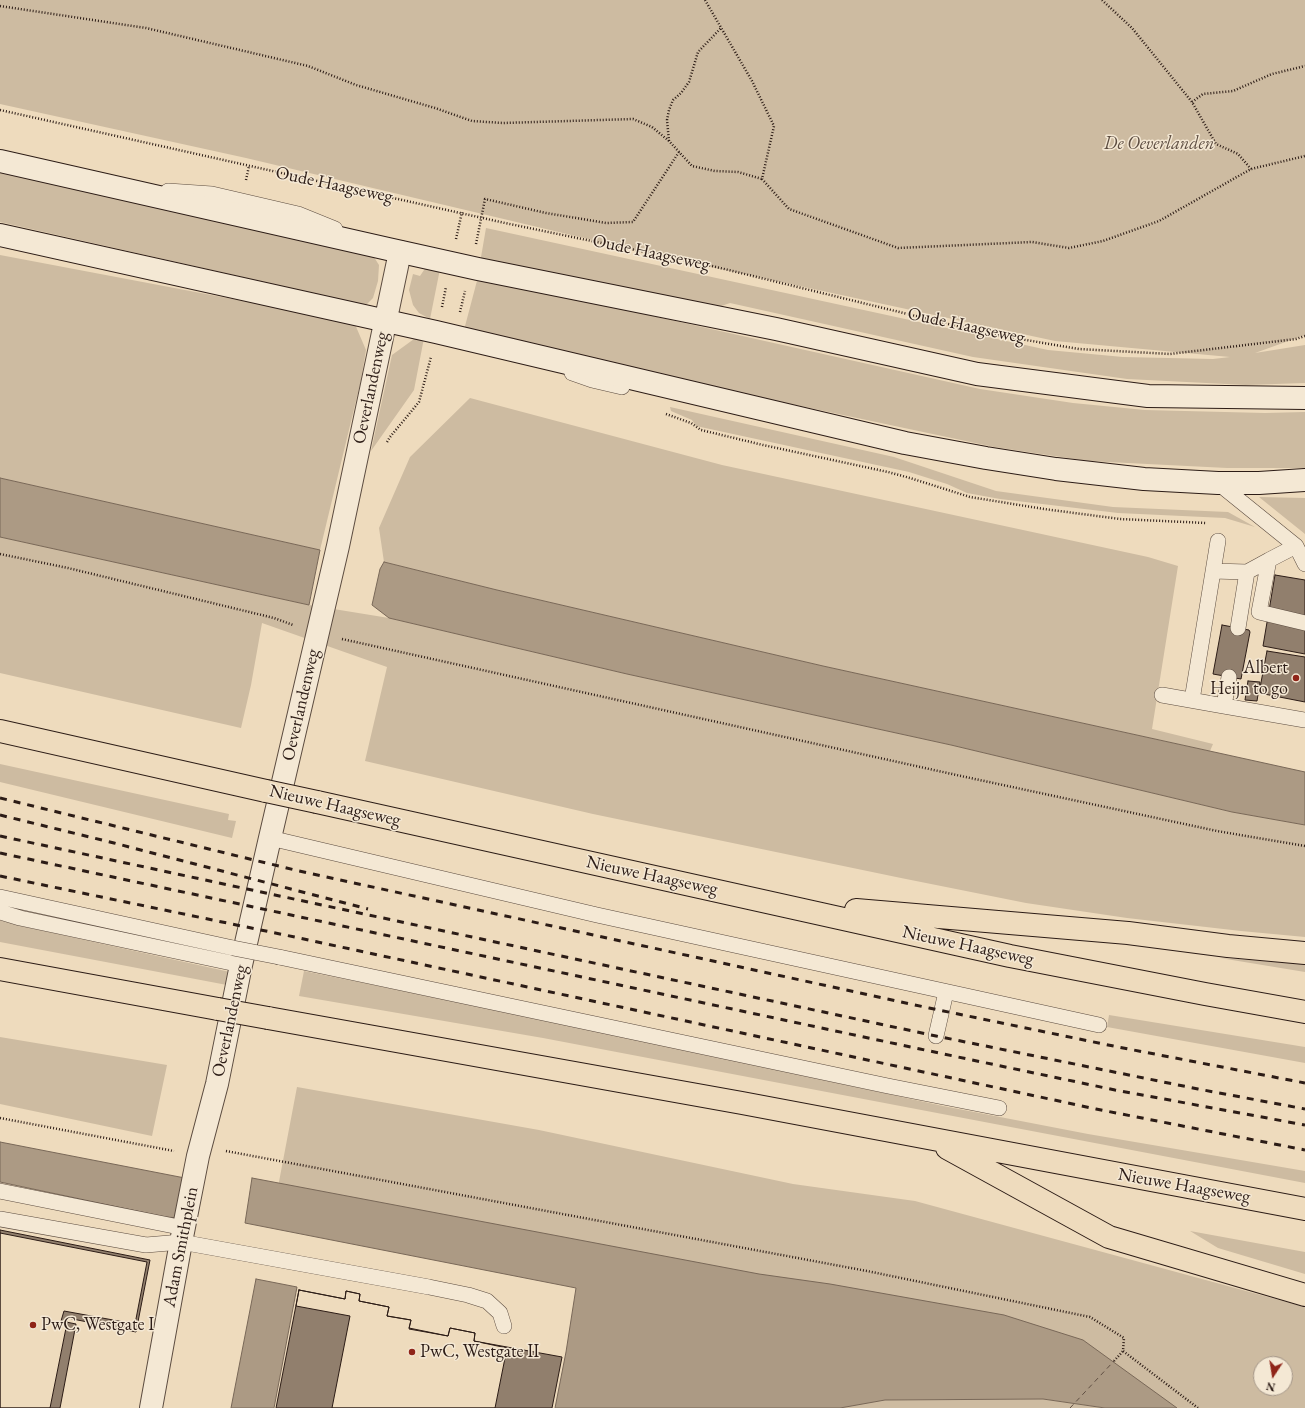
<!DOCTYPE html>
<style>
body{margin:0}
#map{position:relative;width:1305px;height:1408px;overflow:hidden;background:#eedbbd;font-family:"EB Garamond",serif}
canvas{display:block}
.north{position:absolute;left:1253px;top:1356px;width:40px;height:40px;box-sizing:border-box;background:#f4e8d4;border:1px solid #a49688;border-radius:50%;rotate:192deg;font-size:11px;font-weight:700;line-height:16px;text-align:center;color:#2c1c16}
.north::after{content:'';display:block;margin:auto;width:14px;height:18px;background:#8f2418;clip-path:polygon(50% 0,100% 100%,50% 72%,0 100%)}
</style>
<div id="map">
<canvas width="1305" height="1408"></canvas>
<div class="north">N</div>
</div>
<script>
const ctx = document.querySelector('canvas').getContext('2d');
ctx.lineJoin = 'round';
function fillPath(path, color) {
  ctx.fillStyle = color;
  ctx.fill(path, 'evenodd');
}
function toPath(rows) {
  const path = new Path2D();
  for (const r of rows) {
    path.moveTo(r[0], r[1]);
    for (let i = 2; i < r.length; i += 2) path.lineTo(r[i], r[i + 1]);
  }
  return path;
}
function stroke(path, color, width, dash) {
  ctx.strokeStyle = color;
  ctx.lineWidth = width;
  ctx.lineCap = dash ? 'butt' : 'round';
  ctx.setLineDash(dash || []);
  ctx.stroke(path);
}
function label(font, color, halo, rows, align = 'center') {
  ctx.font = font + ' "EB Garamond",serif';
  ctx.lineWidth = 3;
  ctx.setLineDash([]);
  ctx.textBaseline = 'middle';
  ctx.strokeStyle = halo;
  ctx.fillStyle = color;
  for (const [text, x, y, turn = 0] of rows) {
    ctx.save();
    ctx.translate(x, y);
    ctx.rotate((+turn || 0) * Math.PI / 180);
    ctx.textAlign = isNaN(turn) ? turn : align;
    if (halo) ctx.strokeText(text, 0, 0);
    ctx.fillText(text, 0, 0);
    ctx.restore();
  }
}
fillPath(toPath([
 [0,0,1305,0,1305,335,1255,353,1305,345,1305,383,1246,385,1127,379,973,357,730,303,710,310,480,263,486,228,1048,350,1123,357,1213,359,1230,357,1055,341,660,256,246,158,0,104],
 [0,171,372,254,379,265,378,281,373,298,366,305,0,222],
 [0,255,354,322,366,350,361,380,320,550,0,478],
 [426,267,440,269,430,319,419,313,413,305,409,290,413,274,420,276],
 [478,277,980,389,1073,403,1145,410,1265,413,1305,412,1305,468,1227,468,1088,461,994,447,791,404,464,330],
 [424,338,414,390,371,451,392,355,414,339],
 [470,398,722,465,1148,557,1178,566,1152,729,1213,744,1210,751,823,666,497,590,384,562,379,528,410,457],
 [670,407,894,457,996,491,1113,507,1228,512,1255,527,1225,518,1118,513,1000,499,967,493,947,484,909,472,696,426,692,420,671,411],
 [1259,497,1305,498,1305,534],
 [0,537,309,605,389,618,627,674,951,745,1232,812,1305,825,1305,937,1241,931,1127,918,1026,903,901,878,593,814,365,761,387,667,262,623,251,685,241,728,0,673],
 [0,764,229,814,228,820,236,821,232,838,0,782],
 [0,920,21,926,230,972,227,985,0,942],
 [1220,958,1305,964,1305,972],
 [304,971,575,1026,943,1106,1088,1134,1305,1171,1305,1183,543,1038,299,996],
 [1109,1015,1305,1047,1305,1063,1107,1027],
 [0,1037,167,1065,152,1136,0,1104],
 [297,1087,539,1130,793,1184,915,1201,1305,1307,1305,1408,1168,1408,278,1187],
 [1261,1364,1285,1364,1285,1388,1261,1388],
 [1190,1231,1305,1252,1305,1274,1218,1248],
 [1043,1399,1105,1408,647,1408,885,1400]
]), '#cdbba1');
const water = toPath([
 [0,478,320,550,309,605,0,537,0,478],
 [384,562,497,590,823,666,1305,772,1305,825,1232,812,951,745,627,674,389,618,372,605,380,569,384,562],
 [0,1142,190,1179,181,1218,165,1217,0,1182,0,1142],
 [252,1178,759,1274,830,1284,1004,1315,1083,1340,1177,1408,1105,1408,1043,1399,885,1400,840,1408,555,1408,566,1352,576,1288,245,1223,252,1178],
 [256,1279,297,1287,274,1408,231,1408,256,1279]
]);
fillPath(water, '#ac9a84');
stroke(water, '#796858', 1);
stroke(toPath([
 [1070,1408,1114,1361]
]), '#5f4e42', 1, [5, 4]);
const building = toPath([
 [1275,575,1305,580,1305,654,1263,646,1275,575],
 [1222,625,1249,630,1250,632,1241,679,1213,674,1222,625],
 [1267,651,1305,657,1305,702,1259,693,1267,651],
 [1248,681,1260,682,1257,701,1245,700,1248,681],
 [0,1230,150,1260,136,1332,68,1318,50,1408,0,1408,0,1230],
 [0,1233,147,1262,135,1324,64,1311,61,1321,76,1324,60,1408,0,1408,0,1233],
 [299,1290,345,1299,346,1291,360,1294,359,1301,389,1307,387,1316,411,1320,409,1328,448,1336,450,1328,475,1333,474,1341,562,1357,552,1408,276,1408,299,1290],
 [299,1290,345,1299,346,1291,360,1294,359,1301,389,1307,387,1316,411,1320,409,1329,448,1336,450,1328,475,1333,474,1341,507,1348,495,1408,332,1408,350,1316,296,1306,299,1290]
]);
fillPath(building, '#917f6d');
stroke(building, '#2c1c16', 1);
const lane = toPath([
 [168,191,212,194,298,214,335,229],
 [572,373,592,380,622,387],
 [1218,483,1296,546,1305,564],
 [1296,546,1269,560,1259,612,1305,623],
 [1213,571,1247,572,1269,560],
 [1238,628,1247,572],
 [1229,677,1224,706,1305,720],
 [1162,695,1224,706],
 [1192,700,1218,541],
 [270,838,597,915,1099,1025],
 [0,897,233,948],
 [0,912,20,918,241,965],
 [279,957,888,1086,999,1108],
 [936,1036,946,992],
 [0,1191,184,1228],
 [0,1219,146,1245,181,1242,429,1287,468,1295,487,1301,500,1313,504,1326]
]);
const street = toPath([
 [151,1408,181,1242,198,1156,217,1084,241,965,270,838,338,546,400,252]
]);
const secondary = toPath([
 [0,161,388,249,478,269,776,329,977,374,1148,396,1305,398],
 [0,235,436,332,905,443,986,458,1056,469,1144,479,1218,483,1259,483,1305,480]
]);
const highway = toPath([
 [0,731,266,791],
 [317,802,1010,956,1205,994,1305,1012],
 [856,910,1128,933,1228,946,1305,953],
 [0,969,218,1009],
 [268,1018,742,1103,1305,1209],
 [947,1148,1109,1237,1305,1295]
]);
stroke(lane, '#5c4c40', 16);
stroke(street, '#5c4c40', 24);
stroke(secondary, '#2c1c16', 24);
stroke(highway, '#2c1c16', 24);
stroke(toPath([
 [705,0,752,81,774,126,762,179,789,209,898,248,1032,242,1069,248,1103,241,1159,221,1251,169,1305,156],
 [1102,0,1132,28,1192,102,1216,144,1238,154,1251,169],
 [0,6,146,28,308,66,356,85,435,108,472,121,503,123,633,119,652,127,669,141,692,166,715,171,738,172,762,179],
 [1192,102,1203,94,1233,91,1272,74,1305,66],
 [0,110,505,223,712,266,985,333,1079,349,1170,354,1296,339,1305,336],
 [669,141,667,120,669,110,673,100,681,93,689,82,698,52,721,28],
 [246,180,249,166],
 [456,239,462,212],
 [476,244,485,199,546,213,606,223,633,222,679,152],
 [442,307,446,287],
 [460,312,465,291],
 [666,414,691,423,701,430,763,445,888,472,910,478,970,497,1044,509,1120,519,1206,523],
 [387,442,390,437,419,402,431,357],
 [0,554,68,568,274,618,293,625],
 [342,639,961,776,1217,831,1305,846],
 [0,1118,174,1151],
 [226,1151,867,1271,1090,1317,1124,1338,1123,1351,1198,1408],
 [1114,1361,1123,1351]
]), '#2c1c16', 2.5, [1, 2]);
stroke(lane, '#f4e8d4', 15);
stroke(street, '#f4e8d4', 22);
stroke(secondary, '#f4e8d4', 22);
stroke(highway, '#eedbbd', 22);
stroke(toPath([
 [0,798,299,871,929,1008,1118,1047,1305,1083],
 [0,815,114,843,368,909],
 [0,836,247,889,936,1036,1198,1089,1305,1109],
 [0,853,920,1049,1115,1090,1305,1125],
 [0,876,285,935,1096,1109,1305,1150]
]), '#2c1c16', 3, [7, 7]);
const laneBridge = toPath([
 [233,948,279,957]
]);
const highwayBridge = toPath([
 [266,791,317,802],
 [218,1009,268,1018]
]);
stroke(laneBridge, '#5c4c40', 16, []);
stroke(highwayBridge, '#2c1c16', 24, []);
stroke(laneBridge, '#f4e8d4', 15);
stroke(highwayBridge, '#eedbbd', 22);
for (const [x, y, r, color] of [
 [1296,678,4,"#8f2418"],
 [33,1325,4,"#8f2418"],
 [412,1352,4,"#8f2418"]
]) {
  const dot = new Path2D();
  dot.arc(x, y, r, 0, 2 * Math.PI);
  ctx.fillStyle = color;
  ctx.fill(dot);
  stroke(dot, '#f4e8d4', 1.5);
}
label('italic 18px', '#5c4c40', '#f4e8d4', [
 ["De Oeverlanden",1159,144]
]);
label('18px', '#2c1c16', '#f4e8d4', [
 ["Oude Haagseweg",334,185,12],
 ["Oude Haagseweg",651,253,12],
 ["Oude Haagseweg",966,326,12],
 ["Oeverlandenweg",371,388,-78],
 ["Oeverlandenweg",301,705,-77],
 ["Nieuwe Haagseweg",335,806,13],
 ["Nieuwe Haagseweg",652,876,12],
 ["Nieuwe Haagseweg",968,946,12],
 ["Oeverlandenweg",230,1021,-78],
 ["Nieuwe Haagseweg",1184,1186,10],
 ["Adam Smithplein",181,1247,-79]
]);
label('18px', '#2c1c16', '#f4e8d4', [
 ["Albert",1288,668,"right"],
 ["Heijn to go",1288,689,"right"],
 ["PwC, Westgate I",41,1325],
 ["PwC, Westgate II",420,1352]
], 'left');
</script>
